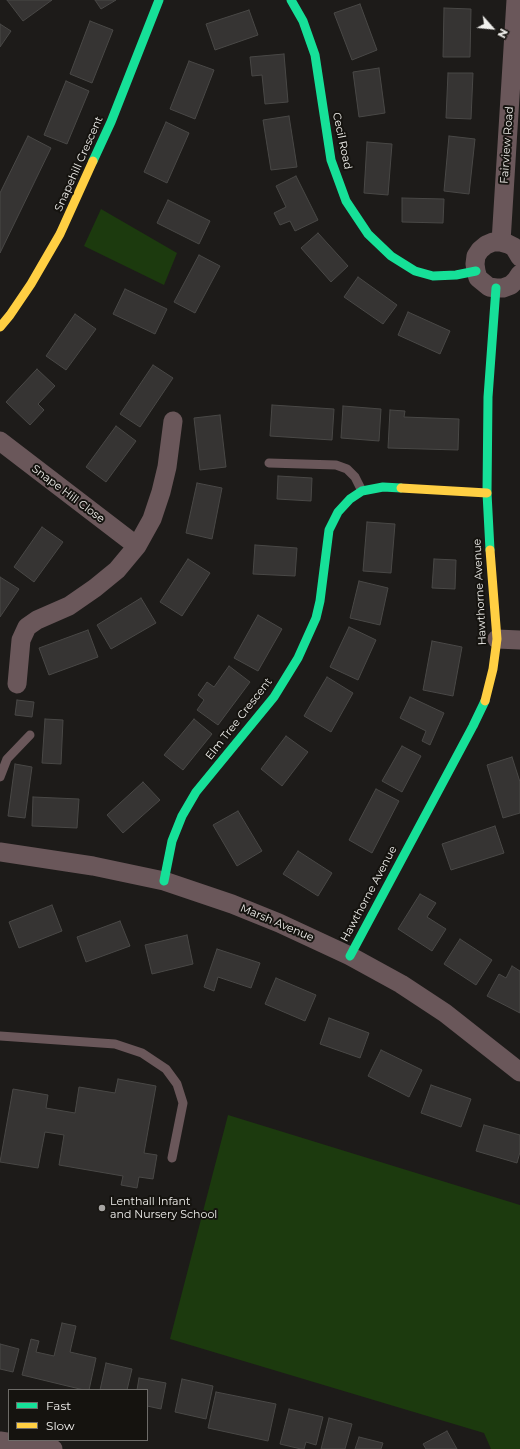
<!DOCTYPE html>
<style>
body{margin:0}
#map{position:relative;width:520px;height:1449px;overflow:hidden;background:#1d1b19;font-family:Montserrat,sans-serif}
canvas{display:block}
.legend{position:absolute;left:8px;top:1389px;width:140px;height:52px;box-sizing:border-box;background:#15130f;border:1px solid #6d6b68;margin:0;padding:5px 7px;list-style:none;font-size:12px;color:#f1f0ed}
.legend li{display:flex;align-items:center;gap:8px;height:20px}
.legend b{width:20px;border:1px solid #6d6b68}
.north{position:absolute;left:472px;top:8px;width:40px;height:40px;-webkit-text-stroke:3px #15130f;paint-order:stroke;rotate:117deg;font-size:11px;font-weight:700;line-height:16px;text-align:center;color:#f1f0ed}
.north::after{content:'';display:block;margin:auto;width:14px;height:18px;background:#f1f0ed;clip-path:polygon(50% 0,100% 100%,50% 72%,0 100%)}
</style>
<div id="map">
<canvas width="520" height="1449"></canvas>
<ul class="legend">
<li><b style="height:5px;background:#16e098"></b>Fast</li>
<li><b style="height:5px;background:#ffcf43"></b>Slow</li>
</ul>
<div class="north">N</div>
</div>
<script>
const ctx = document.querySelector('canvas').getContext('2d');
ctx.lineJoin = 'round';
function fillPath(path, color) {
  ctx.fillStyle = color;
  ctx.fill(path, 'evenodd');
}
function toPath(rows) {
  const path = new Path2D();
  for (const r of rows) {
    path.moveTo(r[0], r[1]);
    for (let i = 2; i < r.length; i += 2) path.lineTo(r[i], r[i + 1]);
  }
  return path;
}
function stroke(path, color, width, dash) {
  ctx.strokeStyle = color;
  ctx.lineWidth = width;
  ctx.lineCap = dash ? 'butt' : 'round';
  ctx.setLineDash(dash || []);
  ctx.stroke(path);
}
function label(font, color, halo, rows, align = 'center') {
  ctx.font = font + ' Montserrat,sans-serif';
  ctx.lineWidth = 4;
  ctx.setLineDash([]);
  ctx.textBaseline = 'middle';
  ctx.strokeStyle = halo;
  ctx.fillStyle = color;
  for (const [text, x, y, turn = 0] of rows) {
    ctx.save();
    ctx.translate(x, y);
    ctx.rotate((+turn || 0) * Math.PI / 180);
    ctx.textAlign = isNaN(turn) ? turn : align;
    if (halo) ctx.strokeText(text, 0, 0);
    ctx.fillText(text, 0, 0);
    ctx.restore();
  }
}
fillPath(toPath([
 [101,209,177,253,164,285,84,246],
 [228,1115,520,1205,520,1449,491,1449,484,1433,170,1339]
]), '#1c3a0e');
const building = toPath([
 [7,0,52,0,23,21,7,0],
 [95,0,116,0,101,9,95,0],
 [360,4,377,50,352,60,334,13,360,4],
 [444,8,471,9,470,57,443,57,444,8],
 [249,10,258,35,215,50,206,24,249,10],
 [90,21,113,30,92,83,70,74,90,21],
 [0,24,11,31,0,47,0,24],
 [284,54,288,102,265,104,262,75,252,76,250,57,284,54],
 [189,61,214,70,195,119,170,109,189,61],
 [379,68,385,113,359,117,353,72,379,68],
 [448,73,473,73,471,119,446,118,448,73],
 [66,81,89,91,67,144,44,135,66,81],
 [289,116,297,167,271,170,263,120,289,116],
 [166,122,189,133,167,183,144,172,166,122],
 [28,136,51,148,0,253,0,193,28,136],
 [449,136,475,139,469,194,444,191,449,136],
 [367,142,392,144,388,195,364,193,367,142],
 [296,176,318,220,295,231,290,221,280,225,274,213,286,207,276,186,296,176],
 [402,198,444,199,443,223,402,222,402,198],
 [168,200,210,221,199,244,157,223,168,200],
 [318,233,348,266,331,282,301,248,318,233],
 [199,255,220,266,195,313,174,302,199,255],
 [358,277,397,305,383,324,344,297,358,277],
 [125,289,167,309,155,334,113,314,125,289],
 [408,312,450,331,440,354,398,335,408,312],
 [75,314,96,329,66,370,46,356,75,314],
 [153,365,173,378,140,427,120,414,153,365],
 [37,369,55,386,38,404,44,410,30,425,6,402,37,369],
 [272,405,334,409,332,440,270,436,272,405],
 [343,406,381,409,379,441,341,438,343,406],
 [390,410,405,411,404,417,459,419,458,450,388,448,390,410],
 [220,415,226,467,200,470,194,418,220,415],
 [116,426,136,441,106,482,86,467,116,426],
 [278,476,312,478,311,501,277,499,278,476],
 [197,483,222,488,212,539,186,533,197,483],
 [367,522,395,524,391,573,363,571,367,522],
 [42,527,63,542,34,582,14,567,42,527],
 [255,545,297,548,295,576,253,574,255,545],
 [188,559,210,573,182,616,160,602,188,559],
 [434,559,456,560,455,589,432,588,434,559],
 [0,577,19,589,0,617,0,577],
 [359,581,388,588,380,625,350,618,359,581],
 [141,598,156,623,111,649,97,625,141,598],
 [258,615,282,629,258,671,234,658,258,615],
 [349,627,376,640,358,680,330,667,349,627],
 [88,630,98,657,49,675,39,648,88,630],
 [432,641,462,647,453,696,423,690,432,641],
 [229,666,250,682,218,725,197,710,204,700,198,695,207,682,214,687,229,666],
 [327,677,353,693,331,732,304,716,327,677],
 [410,697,444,713,430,745,422,741,426,731,400,718,410,697],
 [17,700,34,702,32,717,15,715,17,700],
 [45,719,63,720,61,764,42,763,45,719],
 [194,719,212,734,183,770,164,755,194,719],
 [286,736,308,752,282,786,261,769,286,736],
 [402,746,421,756,402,792,382,781,402,746],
 [512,757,520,782,520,813,503,818,487,765,512,757],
 [15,764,32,767,25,818,8,816,15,764],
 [143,782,160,800,123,833,107,815,143,782],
 [376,789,399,801,372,853,349,840,376,789],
 [33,797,79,799,77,828,32,826,33,797],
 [238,811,262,851,237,866,213,825,238,811],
 [495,826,504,853,451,870,442,844,495,826],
 [298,851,332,873,318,896,283,874,298,851],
 [420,894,436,903,427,917,446,929,432,951,398,929,420,894],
 [52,905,62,931,19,948,9,922,52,905],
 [120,921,130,946,86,962,77,937,120,921],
 [187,935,193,964,152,974,145,945,187,935],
 [460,939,492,960,476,985,444,964,460,939],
 [217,949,260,963,251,988,218,977,214,991,204,987,217,949],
 [512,966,520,971,520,1013,487,996,499,974,506,978,512,966],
 [276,978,316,995,305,1021,265,1004,276,978],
 [329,1018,369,1033,360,1058,320,1044,329,1018],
 [381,1050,422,1070,409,1097,368,1076,381,1050],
 [118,1079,156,1086,144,1153,157,1155,153,1179,139,1177,137,1188,121,1185,123,1176,59,1165,64,1135,45,1132,38,1168,0,1162,13,1089,48,1095,46,1108,75,1113,79,1087,115,1093,118,1079],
 [431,1085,471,1099,461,1127,421,1113,431,1085],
 [484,1125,520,1135,520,1152,517,1163,476,1151,484,1125],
 [62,1323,76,1326,70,1352,96,1358,89,1390,84,1390,22,1375,31,1339,39,1341,36,1352,54,1356,62,1323],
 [0,1344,19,1349,13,1372,0,1369,0,1344],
 [106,1363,132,1369,127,1390,100,1390,106,1363],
 [139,1378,166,1383,161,1409,147,1406,147,1390,137,1390,139,1378],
 [182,1379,213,1386,206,1419,175,1412,182,1379],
 [216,1392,276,1404,268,1441,208,1428,216,1392],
 [289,1409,323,1417,316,1445,306,1442,304,1449,301,1449,280,1444,289,1409],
 [329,1418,352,1424,345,1449,321,1449,329,1418],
 [447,1431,457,1449,426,1449,423,1444,447,1431],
 [359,1437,383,1443,381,1449,355,1449,359,1437]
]);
fillPath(building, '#363433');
stroke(building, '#494846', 1);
stroke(toPath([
 [269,463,336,465,347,469,355,477,362,491],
 [0,777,7,759,30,735],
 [0,1036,115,1044,142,1053,166,1069,177,1084,183,1103,172,1158]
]), '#6a575a', 9);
stroke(toPath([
 [501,242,516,0],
 [520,257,514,247,508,244,501,242,493,242,486,245,480,250,476,256,475,264,476,271,478,278,489,287,496,288,503,288,511,285,516,280,520,274],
 [0,441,137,546],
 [497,639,520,640],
 [17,684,21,640,27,627,37,620,69,606,95,588,117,570,137,546,152,519,161,492,167,467,173,421],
 [0,852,93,866,164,881,232,904,279,923,350,956,401,984,445,1013,520,1072],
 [0,1441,53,1449]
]), '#6a575a', 19);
stroke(toPath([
 [291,0,303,21,315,55,331,160,346,201,368,234,391,256,415,271,433,276,456,275,476,271],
 [93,161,111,122,159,0],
 [490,550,487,493,488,397,496,288],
 [164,881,172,841,182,816,196,792,274,697,298,658,316,618,320,601,329,530,338,512,350,499,362,491,383,487,401,488],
 [350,956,473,726,485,701]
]), '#16e098', 9);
stroke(toPath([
 [0,327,10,315,31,284,60,234,93,161],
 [401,488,487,493],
 [485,701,493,669,497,639,490,550]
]), '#ffcf43', 9);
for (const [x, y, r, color] of [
 [102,1208,4,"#a7a5a3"]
]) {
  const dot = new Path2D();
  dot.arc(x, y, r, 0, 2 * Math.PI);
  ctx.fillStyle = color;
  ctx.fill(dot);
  stroke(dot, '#15130f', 1.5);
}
label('11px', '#f1f0ed', '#15130f', [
 ["Cecil Road",342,141,78],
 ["Fairview Road",507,145,-86],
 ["Snapehill Crescent",79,164,-66],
 ["Snape Hill Close",68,494,37],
 ["Hawthorne Avenue",480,592,-93],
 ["Elm Tree Crescent",239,719,-52],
 ["Hawthorne Avenue",369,894,-62],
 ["Marsh Avenue",277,923,23]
]);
label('11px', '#f1f0ed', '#15130f', [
 ["Lenthall Infant",110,1202],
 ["and Nursery School",110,1215]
], 'left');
</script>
